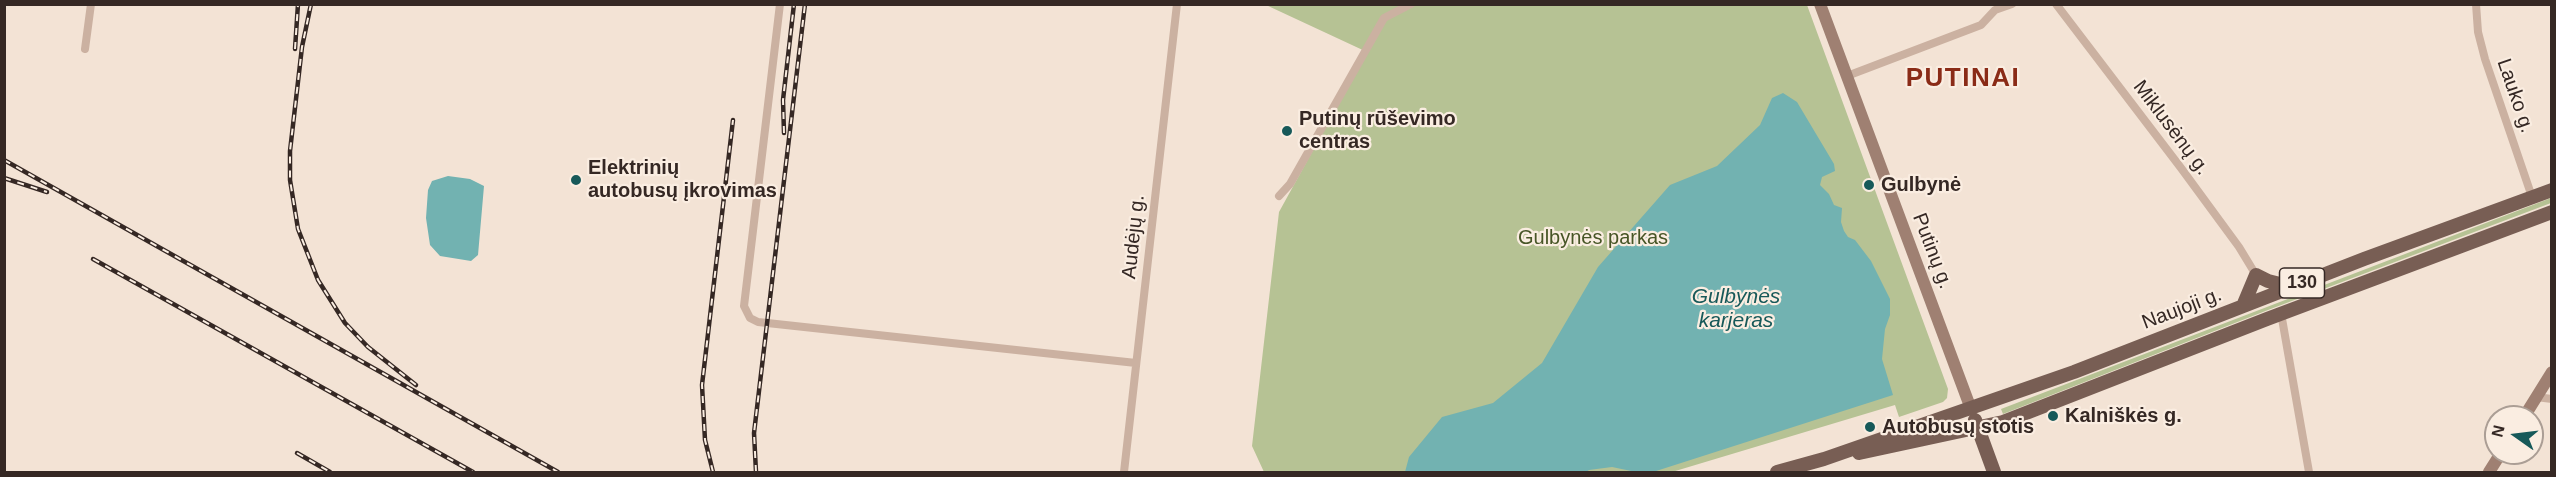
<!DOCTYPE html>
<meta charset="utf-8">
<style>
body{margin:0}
#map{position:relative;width:2556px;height:477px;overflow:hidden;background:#f3e3d5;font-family:Arial,sans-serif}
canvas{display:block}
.frame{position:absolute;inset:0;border:6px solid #352824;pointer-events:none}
.north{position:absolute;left:2484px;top:405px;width:60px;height:60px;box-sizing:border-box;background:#faede1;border:2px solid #ab9e95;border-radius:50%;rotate:284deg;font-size:16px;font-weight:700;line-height:24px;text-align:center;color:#352824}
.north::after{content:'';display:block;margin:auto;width:21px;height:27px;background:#175959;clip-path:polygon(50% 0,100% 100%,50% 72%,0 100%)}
</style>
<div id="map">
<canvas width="2556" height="477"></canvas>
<div class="frame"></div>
<div class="north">N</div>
</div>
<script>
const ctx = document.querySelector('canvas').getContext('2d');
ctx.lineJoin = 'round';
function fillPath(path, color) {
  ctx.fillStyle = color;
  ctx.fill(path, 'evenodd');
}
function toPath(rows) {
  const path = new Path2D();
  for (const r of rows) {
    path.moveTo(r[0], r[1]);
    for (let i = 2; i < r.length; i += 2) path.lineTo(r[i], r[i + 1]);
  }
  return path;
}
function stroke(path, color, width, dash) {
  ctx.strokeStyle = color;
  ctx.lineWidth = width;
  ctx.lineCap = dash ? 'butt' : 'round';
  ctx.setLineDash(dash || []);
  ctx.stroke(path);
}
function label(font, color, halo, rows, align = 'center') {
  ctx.font = font + ' Arial,sans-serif';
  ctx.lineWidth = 4.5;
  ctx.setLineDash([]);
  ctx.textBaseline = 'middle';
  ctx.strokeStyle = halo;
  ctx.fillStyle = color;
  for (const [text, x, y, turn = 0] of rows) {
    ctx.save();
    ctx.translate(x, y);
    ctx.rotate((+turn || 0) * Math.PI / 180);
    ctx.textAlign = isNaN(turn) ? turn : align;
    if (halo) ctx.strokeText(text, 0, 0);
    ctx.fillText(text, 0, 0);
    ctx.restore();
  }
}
fillPath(toPath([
 [1266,5,1807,5,1948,389,1947,398,1943,402,1899,417,1895,405,1672,472,1264,472,1252,446,1279,212,1367,52],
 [2551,198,2551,203,2268,310,2003,414,2001,409]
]), '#b6c294');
fillPath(toPath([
 [1783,93,1797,102,1834,164,1835,171,1822,177,1820,185,1829,194,1834,205,1842,208,1841,222,1844,231,1848,237,1855,240,1871,261,1890,299,1890,315,1885,329,1882,359,1893,395,1653,472,1636,472,1612,467,1589,470,1586,472,1405,472,1409,457,1442,417,1493,403,1542,363,1598,267,1670,185,1717,166,1760,125,1772,98],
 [448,176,470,179,484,186,478,255,471,261,440,256,430,245,426,218,428,190,432,181]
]), '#72b2b1');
stroke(toPath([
 [780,4,744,306,750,318,758,322,1136,363],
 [2056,4,2181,168,2239,247,2256,275],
 [2476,4,2478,32,2485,59,2532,197],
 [85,49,91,4],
 [1847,76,1981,25,1995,10,2012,4],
 [1279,196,1290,184,1384,18,1411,4],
 [2281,313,2309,472],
 [2536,397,2552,399],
 [1124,472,1177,4]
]), '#cbb1a1', 8);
stroke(toPath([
 [1820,4,1971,409],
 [2524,417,2552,372],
 [2489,472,2501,453]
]), '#9f8072', 12);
stroke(toPath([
 [2243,306,2256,275,2268,281,2292,287],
 [1975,420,1994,472],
 [1859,453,2003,422,2267,319,2552,212],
 [1777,472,1824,459,2074,372,2364,259,2552,190]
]), '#785e54', 14);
const rail = toPath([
 [311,4,302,47,290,151,290,180,298,229,318,280,345,323,368,347,416,385],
 [295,49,298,4],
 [784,133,783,100,794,4],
 [4,160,558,472],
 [4,178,47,192],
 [93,259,473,472],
 [297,453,330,472],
 [713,472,705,440,702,385,733,120],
 [756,472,754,433,805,4]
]);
stroke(rail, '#352824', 4.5);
stroke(rail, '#faede1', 2, [7]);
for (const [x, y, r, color] of [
 [1287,131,6,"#175959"],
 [576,180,6,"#175959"],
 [1869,185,6,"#175959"],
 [2053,416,6,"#175959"],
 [1870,427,6,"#175959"]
]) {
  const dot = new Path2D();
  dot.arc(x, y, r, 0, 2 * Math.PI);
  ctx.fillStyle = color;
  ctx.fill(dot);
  stroke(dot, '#faede1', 2);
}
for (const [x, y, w] of [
 [2302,283,45]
]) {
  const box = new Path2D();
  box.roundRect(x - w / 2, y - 15, w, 30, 4.5);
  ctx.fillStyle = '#faede1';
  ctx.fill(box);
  stroke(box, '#352824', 1.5);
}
label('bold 18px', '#352824', null, [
 ["130",2302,283]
]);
label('20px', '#352824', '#faede1', [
 ["Lauko g.",2515,96,71],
 ["Miklusėnų g.",2171,128,53],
 ["Audėjų g.",1134,237,-84],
 ["Putinų g.",1932,251,69],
 ["Naujoji g.",2182,309,-21]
]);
label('bold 20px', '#352824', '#faede1', [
 ["Putinų rūševimo",1299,119],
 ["centras",1299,142],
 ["Elektrinių",588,168],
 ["autobusų įkrovimas",588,191],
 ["Gulbynė",1881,185],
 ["Kalniškės g.",2065,416],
 ["Autobusų stotis",1882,427]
], 'left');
label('20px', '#475526', '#faede1', [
 ["Gulbynės parkas",1593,238]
]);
label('italic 21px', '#175959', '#faede1', [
 ["Gulbynės",1736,297],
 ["karjeras",1736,321]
]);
ctx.letterSpacing = '1.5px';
label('bold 26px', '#8a2b17', '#faede1', [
 ["PUTINAI",1963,79]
]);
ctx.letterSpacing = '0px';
</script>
